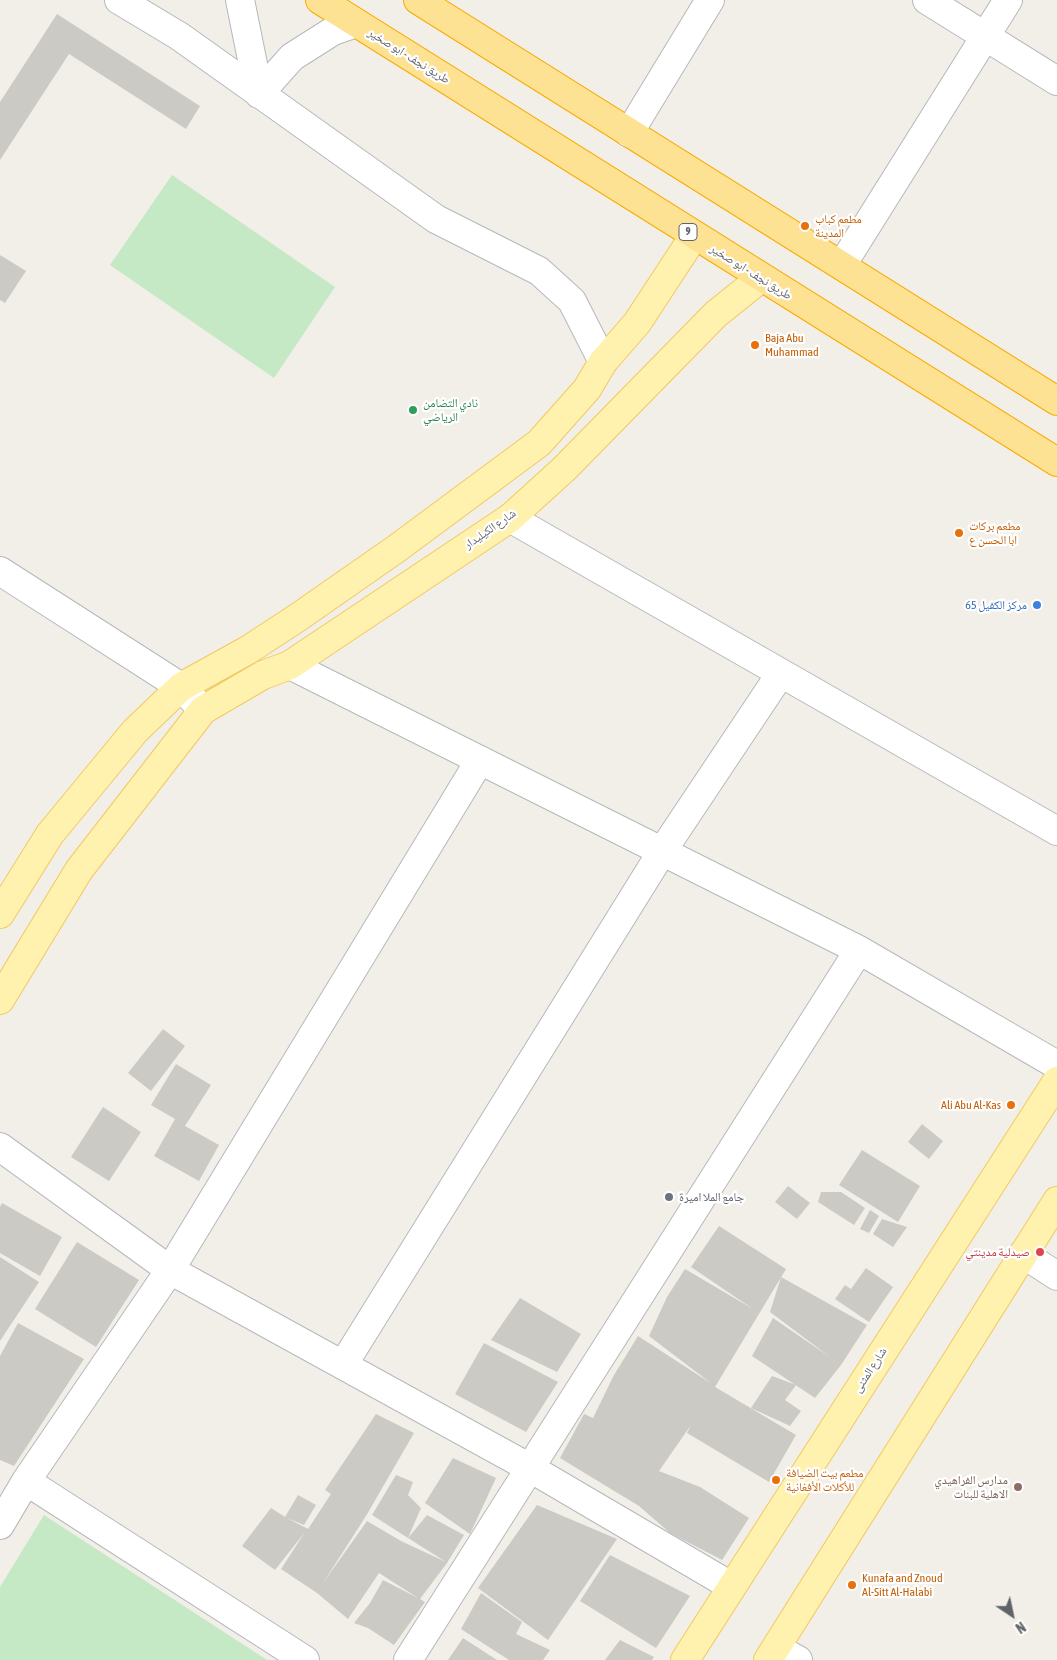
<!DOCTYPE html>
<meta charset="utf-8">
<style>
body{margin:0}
#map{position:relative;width:1057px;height:1660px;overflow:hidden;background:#f1efe8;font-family:"Asap Condensed",sans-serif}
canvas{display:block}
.north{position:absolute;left:987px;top:1590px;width:50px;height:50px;-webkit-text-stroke:4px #fff;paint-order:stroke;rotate:146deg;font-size:14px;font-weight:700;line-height:20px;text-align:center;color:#5f6368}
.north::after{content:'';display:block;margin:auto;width:18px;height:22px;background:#5f6368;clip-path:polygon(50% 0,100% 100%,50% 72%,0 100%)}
</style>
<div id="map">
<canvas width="1057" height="1660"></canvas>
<div class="north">N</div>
</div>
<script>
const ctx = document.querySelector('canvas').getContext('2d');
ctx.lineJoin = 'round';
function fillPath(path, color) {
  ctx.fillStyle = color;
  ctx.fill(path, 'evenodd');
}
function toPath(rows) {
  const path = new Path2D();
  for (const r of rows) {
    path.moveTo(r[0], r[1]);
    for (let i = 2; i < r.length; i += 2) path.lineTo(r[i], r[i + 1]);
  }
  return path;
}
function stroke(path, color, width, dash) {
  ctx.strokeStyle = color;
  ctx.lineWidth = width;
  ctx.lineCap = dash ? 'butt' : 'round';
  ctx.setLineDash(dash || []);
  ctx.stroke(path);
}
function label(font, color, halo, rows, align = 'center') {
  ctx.font = font + ' "Asap Condensed","Noto Naskh Arabic",sans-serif';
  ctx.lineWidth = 4.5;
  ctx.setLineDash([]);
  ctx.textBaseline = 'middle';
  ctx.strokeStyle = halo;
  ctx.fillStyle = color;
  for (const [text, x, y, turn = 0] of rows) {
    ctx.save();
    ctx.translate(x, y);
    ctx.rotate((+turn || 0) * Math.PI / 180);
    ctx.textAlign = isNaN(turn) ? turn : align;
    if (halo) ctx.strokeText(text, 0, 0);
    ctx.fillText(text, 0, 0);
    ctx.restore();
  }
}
fillPath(toPath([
 [172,175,335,287,274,378,110,265],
 [44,1515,267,1660,0,1660,0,1587]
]), '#c5e8c5');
fillPath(toPath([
 [57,14,200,106,186,129,69,54,0,160,0,102],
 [0,255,26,271,5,303,0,300],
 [163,1029,185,1046,151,1091,128,1073],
 [176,1064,211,1085,185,1126,219,1145,199,1181,154,1156,175,1119,151,1105],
 [103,1107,141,1132,109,1181,71,1157],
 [922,1124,943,1141,929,1159,908,1142],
 [862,1150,920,1186,898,1222,839,1185],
 [788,1186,810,1203,797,1219,775,1202],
 [821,1192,841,1192,865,1208,854,1225,818,1202],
 [2,1203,62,1237,40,1276,0,1253,0,1207],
 [870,1210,879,1216,869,1233,860,1229],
 [882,1219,907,1227,893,1247,873,1234],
 [719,1226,786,1269,715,1387,796,1435,769,1482,687,1433,691,1425,659,1471,700,1487,749,1518,722,1560,670,1533,639,1506,560,1458,584,1414,593,1418,614,1375,638,1336,712,1384,649,1336,667,1297,685,1269,753,1309,691,1267],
 [77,1242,139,1280,96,1347,35,1309],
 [0,1257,39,1282,0,1341],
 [866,1268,893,1287,869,1322,835,1299,845,1285,851,1289],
 [781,1277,867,1325,841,1365,815,1398,752,1356,773,1318,830,1357,770,1312],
 [520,1298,581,1334,557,1372,491,1340],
 [18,1323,84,1359,14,1466,0,1460,0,1356],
 [484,1343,558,1382,526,1432,455,1394],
 [772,1376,796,1385,785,1400,801,1411,790,1426,751,1408],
 [376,1414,414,1433,366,1516,323,1583,367,1521,401,1541,446,1562,408,1538,427,1515,464,1535,447,1563,420,1599,425,1602,394,1645,368,1628,354,1623,370,1603,383,1580,418,1598,379,1573,348,1619,317,1593,281,1569,305,1532,275,1570,242,1546,271,1508,285,1517,298,1495,316,1505,304,1525,287,1518,308,1529,331,1494,325,1490],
 [453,1458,496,1478,470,1534,425,1503],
 [396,1475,413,1482,408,1495,421,1508,408,1538,372,1515],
 [537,1505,617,1539,548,1640,478,1588],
 [610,1555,690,1596,656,1648,580,1601],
 [481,1593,522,1622,516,1634,550,1650,543,1660,509,1660,461,1629],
 [463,1638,497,1660,448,1660],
 [620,1640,654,1657,652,1660,605,1660]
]), '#cccac5');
const minor = toPath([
 [119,0,179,36,436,219,539,271,572,301,603,362],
 [240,0,259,94],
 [927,0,1057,81],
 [259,94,292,57,333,31,356,23],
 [629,133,710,0],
 [842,265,1008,0],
 [510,518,1057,831],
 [0,571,181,687,203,710],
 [290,665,859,950,1057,1065],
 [0,1147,170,1270,530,1468,731,1586],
 [1023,1254,1057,1276],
 [343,1365,663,850,781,673],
 [26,1481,305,1660],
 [0,1525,26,1481,170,1270,480,760],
 [776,1648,798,1660],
 [408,1660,859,950]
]);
const major = toPath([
 [0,914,50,834,135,731,181,687,248,650,297,618,396,549,539,443,587,389,603,362,637,323,694,236],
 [0,1000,79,870,203,710,263,675,290,665,510,518,564,469,716,314,761,278],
 [685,1660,1057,1081],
 [768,1660,1057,1201]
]);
const highway = toPath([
 [320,0,1057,462],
 [418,0,1057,401]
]);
stroke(minor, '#b5b8bc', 30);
stroke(major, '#f2c960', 30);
stroke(highway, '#f9ab00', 30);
stroke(minor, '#fff', 28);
stroke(major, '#fff2af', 28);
stroke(highway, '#fde293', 28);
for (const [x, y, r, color] of [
 [805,226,5,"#e8710a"],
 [755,345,5,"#e8710a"],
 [413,410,5,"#2e9e5b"],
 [959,533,5,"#e8710a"],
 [1037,605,5,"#3f7fe0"],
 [1011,1105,5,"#e8710a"],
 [669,1197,5,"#6b7280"],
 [1040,1252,5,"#e0444e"],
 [776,1480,5,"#e8710a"],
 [1018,1487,5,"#8d6e63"],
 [852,1585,5,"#e8710a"]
]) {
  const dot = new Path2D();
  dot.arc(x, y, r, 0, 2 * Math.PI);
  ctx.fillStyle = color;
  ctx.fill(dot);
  stroke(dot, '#fff', 2);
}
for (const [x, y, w] of [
 [688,232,18]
]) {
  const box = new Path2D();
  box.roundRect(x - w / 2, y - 8.5, w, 17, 4);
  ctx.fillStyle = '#fff';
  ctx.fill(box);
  stroke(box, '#5f6368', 1);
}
label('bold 11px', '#5f6368', null, [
 ["9",688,232]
]);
label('12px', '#5f6368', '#fff', [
 ["طريق نجف - ابو صخير",409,56,32],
 ["طريق نجف - ابو صخير",751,272,32],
 ["شارع الكيليدار",490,529,-35],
 ["شارع المثنى",870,1370,-57]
]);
label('12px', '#c56008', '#fff', [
 ["مطعم كباب",815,219],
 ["المدينة",815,233],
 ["Baja Abu",765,338],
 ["Muhammad",765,352],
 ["مطعم بركات",969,526],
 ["ابا الحسن ع",969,540],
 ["Ali Abu Al-Kas",1001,1105,"right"],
 ["مطعم بيت الضيافة",786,1473],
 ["للأكلات الأفغانية",786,1487],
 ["Kunafa and Znoud",862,1578],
 ["Al-Sitt Al-Halabi",862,1592]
], 'left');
label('12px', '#27864d', '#fff', [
 ["نادي التضامن",423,403],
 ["الرياضي",423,417]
], 'left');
label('12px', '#366cbe', '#fff', [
 ["مركز الكفيل 65",1027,605]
], 'right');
label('12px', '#5b616d', '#fff', [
 ["جامع الملا اميرة",679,1197]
], 'left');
label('12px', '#be3a42', '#fff', [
 ["صيدلية مدينتي",1030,1252]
], 'right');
label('12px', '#785e54', '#fff', [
 ["مدارس الفراهيدي",1008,1480],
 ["الاهلية للبنات",1008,1494]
], 'right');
</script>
